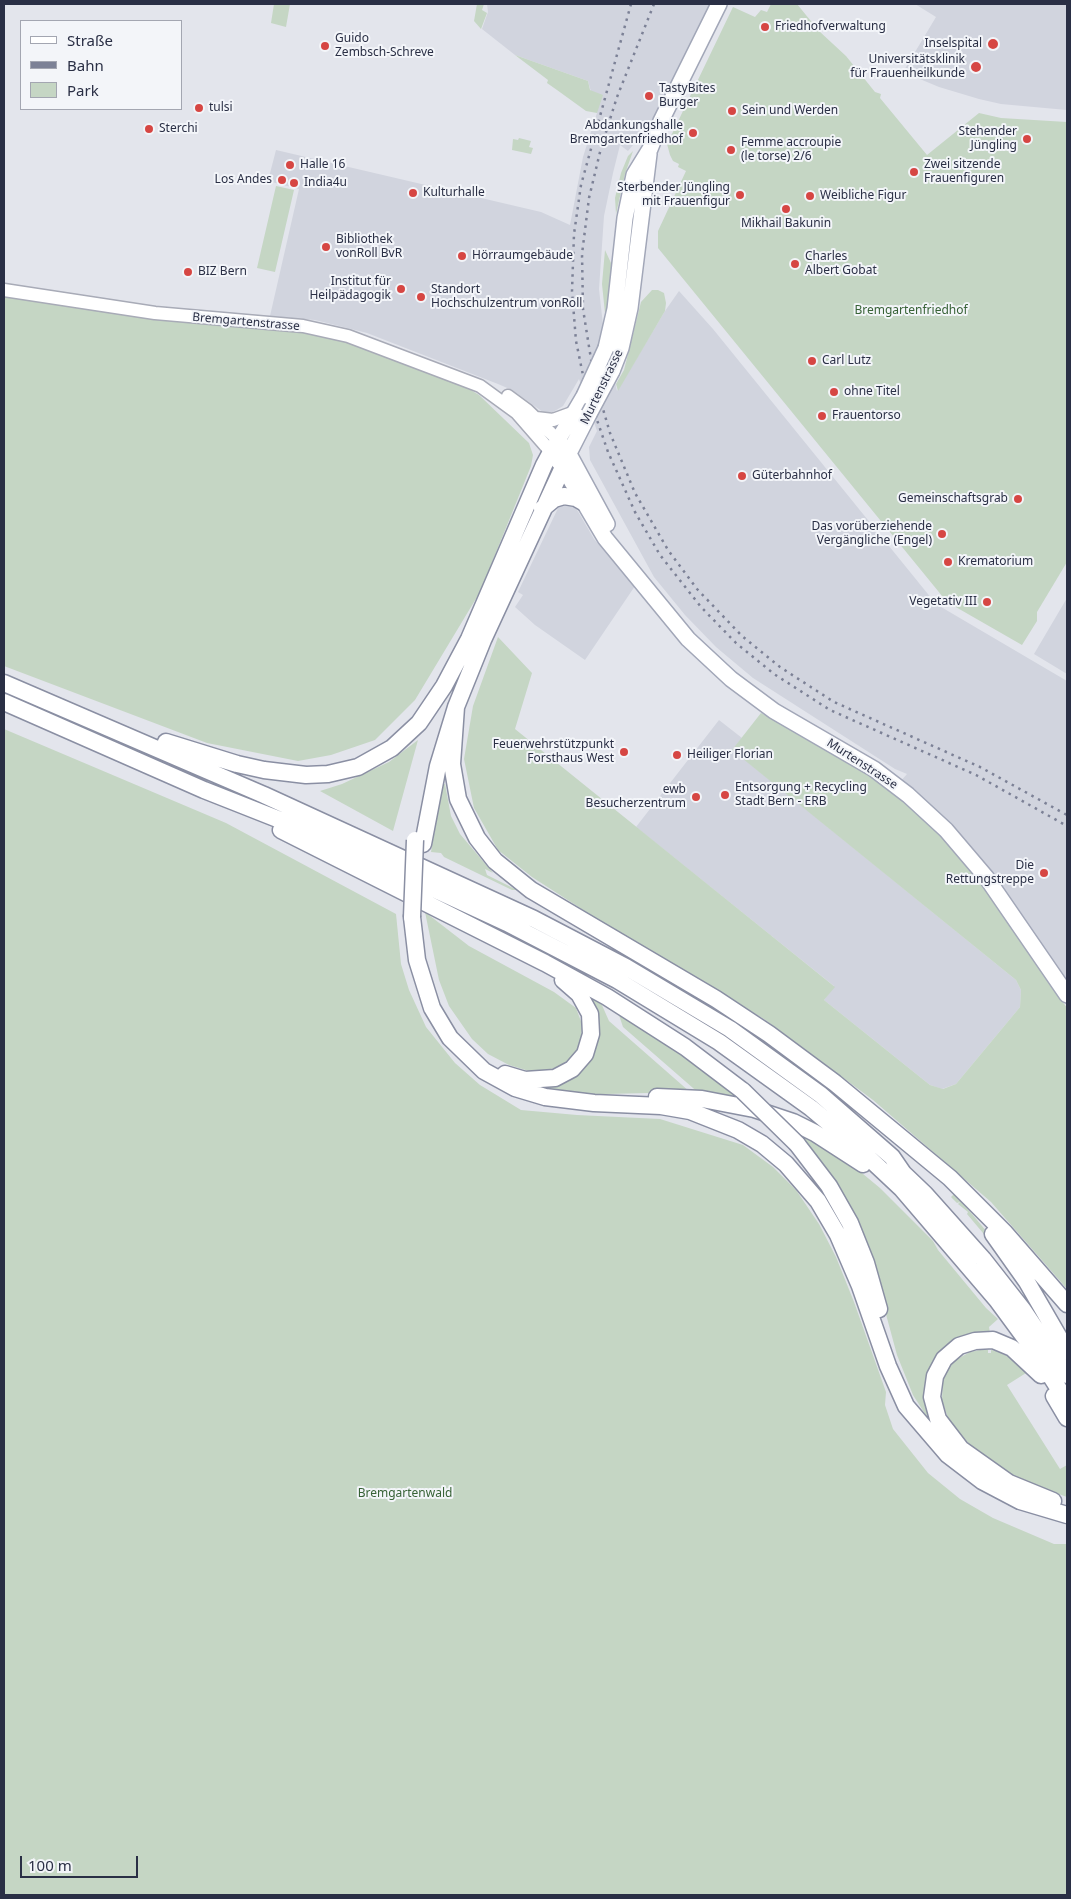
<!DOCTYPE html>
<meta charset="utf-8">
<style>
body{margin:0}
#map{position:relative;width:1071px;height:1899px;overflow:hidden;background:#e3e5ec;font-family:"Noto Sans",sans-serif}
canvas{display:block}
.frame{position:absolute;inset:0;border:5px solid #2a2f45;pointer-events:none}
.legend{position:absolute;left:20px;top:20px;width:162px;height:90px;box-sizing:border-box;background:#f3f5f9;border:1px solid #a3a6b1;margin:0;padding:6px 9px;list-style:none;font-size:15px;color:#2a2f45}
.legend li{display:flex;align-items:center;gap:10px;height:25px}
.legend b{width:25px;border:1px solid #a3a6b1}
.scale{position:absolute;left:20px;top:1856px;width:118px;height:22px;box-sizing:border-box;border:2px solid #2a2f45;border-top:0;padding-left:6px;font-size:15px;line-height:18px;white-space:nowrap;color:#2a2f45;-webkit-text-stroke:4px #f3f5f9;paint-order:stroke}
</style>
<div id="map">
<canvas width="1071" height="1899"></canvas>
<div class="frame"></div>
<ul class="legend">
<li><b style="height:6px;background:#fff"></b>Straße</li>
<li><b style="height:6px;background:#7c8196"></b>Bahn</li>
<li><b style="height:14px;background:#c5d6c4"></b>Park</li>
</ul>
<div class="scale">100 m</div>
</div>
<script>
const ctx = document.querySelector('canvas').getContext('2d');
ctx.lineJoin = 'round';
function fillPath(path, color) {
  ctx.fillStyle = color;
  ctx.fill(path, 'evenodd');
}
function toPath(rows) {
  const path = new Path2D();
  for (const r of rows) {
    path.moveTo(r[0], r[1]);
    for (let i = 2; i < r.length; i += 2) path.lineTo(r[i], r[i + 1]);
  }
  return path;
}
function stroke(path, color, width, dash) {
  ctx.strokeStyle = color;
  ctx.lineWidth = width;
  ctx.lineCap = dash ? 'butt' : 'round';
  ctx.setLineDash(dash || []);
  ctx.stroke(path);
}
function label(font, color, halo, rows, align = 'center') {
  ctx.font = font + ' "Noto Sans",sans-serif';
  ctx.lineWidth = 4;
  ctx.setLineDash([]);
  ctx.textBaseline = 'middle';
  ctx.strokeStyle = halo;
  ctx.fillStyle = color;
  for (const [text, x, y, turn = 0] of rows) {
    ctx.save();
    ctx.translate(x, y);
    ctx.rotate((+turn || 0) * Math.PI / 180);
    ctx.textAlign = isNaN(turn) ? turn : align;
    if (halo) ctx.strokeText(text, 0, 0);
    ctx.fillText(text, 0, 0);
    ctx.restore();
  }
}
fillPath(toPath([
 [487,4,714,4,653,129,638,139,628,151,620,145,613,173,604,216,599,289,604,334,617,391,665,311,679,291,713,329,936,604,1067,681,1067,993,899,783,907,774,895,769,753,678,716,647,685,615,654,577,590,460,589,447,597,431,579,379,563,406,553,412,543,412,512,390,498,384,367,333,315,320,270,316,299,189,268,181,276,150,541,212,570,225,583,157,597,113,588,81,515,55,482,29,488,12],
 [915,4,1067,4,1067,110,1001,104,979,99,939,87,903,72,936,17],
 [560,504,573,505,576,508,594,539,635,586,585,660,535,625,515,607,523,595,518,592],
 [1067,598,1067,674,1034,654],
 [719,720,742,738,733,750,1016,980,1021,990,1020,1007,956,1084,942,1089,930,1085,824,1000,834,986,636,827]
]), '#d1d4de');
fillPath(toPath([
 [274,4,290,4,286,27,271,23],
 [477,4,484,4,482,10,487,13,481,29,474,21],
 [771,4,797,4,819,31,846,56,875,92,881,94,880,98,927,155,979,113,1001,118,1067,122,1067,562,1037,612,1037,621,1022,645,947,602,658,248,658,231,686,171,678,167,679,164,673,161,670,155,667,144,670,138,733,7,755,17,761,10,767,12],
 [515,55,588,81,590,90,603,95,597,113,586,111,557,90,547,83,548,80],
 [519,138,531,141,529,147,533,148,531,154,512,150,513,139,518,140],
 [633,151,625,174,616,214,615,198,621,173,628,156],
 [276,186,294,190,275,272,257,268],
 [605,250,611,263,612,273,606,323,602,284],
 [652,290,658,290,664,293,666,303,665,311,618,391,616,384,624,370,641,302],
 [4,295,323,333,456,381,479,395,529,443,533,455,531,466,480,592,415,700,375,740,331,755,298,761,207,743,4,666],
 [498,637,532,673,515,729,835,987,824,1000,930,1085,943,1089,956,1084,1020,1007,1021,990,1016,980,732,750,761,713,840,754,871,774,930,822,965,860,1067,1008,1067,1289,991,1202,873,1100,764,1019,622,935,532,877,498,850,474,808,464,759,473,706],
 [4,729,226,823,396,914,401,964,409,990,426,1027,455,1063,480,1085,521,1110,577,1115,660,1119,743,1145,773,1167,796,1190,819,1224,836,1257,854,1302,886,1392,885,1405,893,1429,928,1473,960,1499,993,1518,1054,1544,1067,1544,1067,1895,4,1895],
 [418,740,393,831,320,791,342,784,389,762],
 [443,784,445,784,451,816,460,834,493,873,485,869,487,875,517,890,512,890,444,857,441,853,431,852],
 [425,912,469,946,554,992,576,1008,582,1024,581,1042,573,1056,560,1066,545,1071,529,1071,509,1065,488,1054,472,1039,449,1006,439,980],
 [586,994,601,1003,609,1021,690,1092,566,1095,519,1082,534,1084,586,1058],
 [618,1012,673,1048,722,1085,734,1090,751,1105,701,1095,623,1027],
 [792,1130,815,1141,857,1169,880,1188,933,1241,938,1250,986,1308,998,1319,989,1327,990,1333,988,1336,933,1371,949,1440,929,1420,913,1395,897,1355,877,1281],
 [954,1194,972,1214,992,1238,988,1239,967,1214,968,1212,958,1204,960,1202,957,1203,951,1197],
 [980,1350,988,1350,988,1353,991,1353,991,1350,996,1351,1007,1356,1026,1373,1007,1385,1060,1469,1067,1465,1067,1497,1014,1478,971,1446,949,1421,942,1400,943,1377,954,1361,970,1352]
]), '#c5d6c4');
const secondary = toPath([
 [4,290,155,313,303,326,348,336,480,386,517,413,551,452],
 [508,396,527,410,559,441],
 [536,418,553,420,575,412]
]);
const primary = toPath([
 [606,348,615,309,625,218,634,175,650,149,661,121,719,4],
 [612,371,621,348,630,308,649,154],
 [584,396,551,452,563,467,605,538,688,639,731,679,774,711,874,769,908,795,946,830,986,877,1067,995],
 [559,441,569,454,607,524],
 [565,461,589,414]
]);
const highway = toPath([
 [542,509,554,499,564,496,576,498,583,502],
 [4,683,264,795,534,919,626,967,730,1029,821,1095,892,1157,903,1173,925,1194,983,1259,1023,1310,1067,1375],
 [4,702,204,790,313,833,507,923,617,980,719,1042,811,1108,854,1144,902,1189,997,1300,1036,1353,1067,1402],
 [456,707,452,764,458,799,477,838,495,861,531,890,716,999,769,1034,835,1083,950,1178,1005,1233,1067,1304],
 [166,742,237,764,264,770,306,775,328,774,358,767,392,748,419,723,444,686,469,639,544,465,551,452],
 [281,830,545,963,607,997,685,1047,743,1091],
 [423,844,438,766,456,707,483,640,563,467],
 [412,917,417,960,432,1008,450,1038,484,1071,515,1088,545,1097,594,1103,661,1106,690,1111,738,1130,762,1144,786,1164,818,1201,838,1235,860,1286,888,1366,906,1406,948,1455,982,1481,1020,1501,1067,1515],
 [505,1074,525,1080,555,1078,572,1069,585,1054,591,1034,590,1014,579,994,563,980],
 [657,1097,702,1099,754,1109,793,1122,815,1133,863,1164],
 [797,1144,829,1186,850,1223,866,1263,879,1309],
 [993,1234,1027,1282,1067,1351],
 [1041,1375,1012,1348,993,1340,975,1341,959,1346,944,1359,935,1376,932,1397,938,1419,961,1449,1009,1483,1053,1501],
 [1054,1396,1067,1418]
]);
stroke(secondary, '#a8abb7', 15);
stroke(primary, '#a2a7b8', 18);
stroke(highway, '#8a8fa3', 19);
stroke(secondary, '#fff', 12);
stroke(primary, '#fff', 15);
stroke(highway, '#fff', 16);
stroke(toPath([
 [631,4,581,185,574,234,572,291,576,341,585,385,608,452,635,512,660,555,701,607,736,643,774,674,830,710,976,775,1067,826],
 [654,4,617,97,601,148,589,198,582,254,583,309,594,378,610,433,635,493,668,550,697,589,742,636,780,667,834,702,980,767,1067,815]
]), '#7c8196', 2.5, [2.5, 5]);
const primaryBridge = toPath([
 [584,396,606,348],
 [589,414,612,371]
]);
const highwayBridge = toPath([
 [412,917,415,840],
 [743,1091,797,1144]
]);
stroke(primaryBridge, '#a2a7b8', 18, []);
stroke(highwayBridge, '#8a8fa3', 19, []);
stroke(primaryBridge, '#fff', 15);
stroke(highwayBridge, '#fff', 16);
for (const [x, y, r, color] of [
 [765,27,5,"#d64643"],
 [993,44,6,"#d64643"],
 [325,46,5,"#d64643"],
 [976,67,6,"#d64643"],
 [649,96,5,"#d64643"],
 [199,108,5,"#d64643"],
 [732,111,5,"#d64643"],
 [149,129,5,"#d64643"],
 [693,133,5,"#d64643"],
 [1027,139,5,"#d64643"],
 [731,150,5,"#d64643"],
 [290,165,5,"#d64643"],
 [914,172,5,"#d64643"],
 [282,180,5,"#d64643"],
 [294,183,5,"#d64643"],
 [413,193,5,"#d64643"],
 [740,195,5,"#d64643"],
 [810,196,5,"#d64643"],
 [786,209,5,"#d64643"],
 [326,247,5,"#d64643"],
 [462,256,5,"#d64643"],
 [795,264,5,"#d64643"],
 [188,272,5,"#d64643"],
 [401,289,5,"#d64643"],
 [421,297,5,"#d64643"],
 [812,361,5,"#d64643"],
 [834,392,5,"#d64643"],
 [822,416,5,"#d64643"],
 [742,476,5,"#d64643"],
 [1018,499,5,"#d64643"],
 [942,534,5,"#d64643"],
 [948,562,5,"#d64643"],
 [987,602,5,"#d64643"],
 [624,752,5,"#d64643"],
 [677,755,5,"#d64643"],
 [725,795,5,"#d64643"],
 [696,797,5,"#d64643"],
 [1044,873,5,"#d64643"]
]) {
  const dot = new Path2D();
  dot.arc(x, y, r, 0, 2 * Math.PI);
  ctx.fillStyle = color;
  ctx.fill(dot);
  stroke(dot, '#f3f5f9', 2);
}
label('12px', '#2a2f45', '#f3f5f9', [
 ["Friedhofverwaltung",775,27],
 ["Guido",335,39],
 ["Zembsch-Schreve",335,53],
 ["Inselspital",982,44,"right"],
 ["Universitätsklinik",965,60,"right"],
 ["für Frauenheilkunde",965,74,"right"],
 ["TastyBites",659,89],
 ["Burger",659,103],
 ["tulsi",209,108],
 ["Sein und Werden",742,111],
 ["Abdankungshalle",683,126,"right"],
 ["Bremgartenfriedhof",683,140,"right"],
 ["Sterchi",159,129],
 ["Stehender",1017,132,"right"],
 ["Jüngling",1017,146,"right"],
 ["Femme accroupie",741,143],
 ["(le torse) 2/6",741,157],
 ["Halle 16",300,165],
 ["Zwei sitzende",924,165],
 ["Frauenfiguren",924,179],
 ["Los Andes",272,180,"right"],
 ["India4u",304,183],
 ["Sterbender Jüngling",730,188,"right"],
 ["mit Frauenfigur",730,202,"right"],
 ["Kulturhalle",423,193],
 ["Weibliche Figur",820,196],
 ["Mikhail Bakunin",786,224,"center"],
 ["Bibliothek",336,240],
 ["vonRoll BvR",336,254],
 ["Hörraumgebäude",472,256],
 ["Charles",805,257],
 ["Albert Gobat",805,271],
 ["BIZ Bern",198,272],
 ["Institut für",391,282,"right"],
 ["Heilpädagogik",391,296,"right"],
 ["Standort",431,290],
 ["Hochschulzentrum vonRoll",431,304],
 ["Carl Lutz",822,361],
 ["ohne Titel",844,392],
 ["Frauentorso",832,416],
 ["Güterbahnhof",752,476],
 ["Gemeinschaftsgrab",1008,499,"right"],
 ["Das vorüberziehende",932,527,"right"],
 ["Vergängliche (Engel)",932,541,"right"],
 ["Krematorium",958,562],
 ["Vegetativ III",977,602,"right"],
 ["Feuerwehrstützpunkt",614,745,"right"],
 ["Forsthaus West",614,759,"right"],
 ["Heiliger Florian",687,755],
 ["Entsorgung + Recycling",735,788],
 ["Stadt Bern - ERB",735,802],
 ["ewb",686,790,"right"],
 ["Besucherzentrum",686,804,"right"],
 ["Die",1034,866,"right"],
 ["Rettungstreppe",1034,880,"right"]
], 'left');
label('12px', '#376236', '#f3f5f9', [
 ["Bremgartenfriedhof",911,311],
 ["Bremgartenwald",405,1494]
]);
label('12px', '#2a2f45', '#f3f5f9', [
 ["Bremgartenstrasse",246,322,5],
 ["Murtenstrasse",602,387,-64],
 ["Murtenstrasse",862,764,33]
]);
</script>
